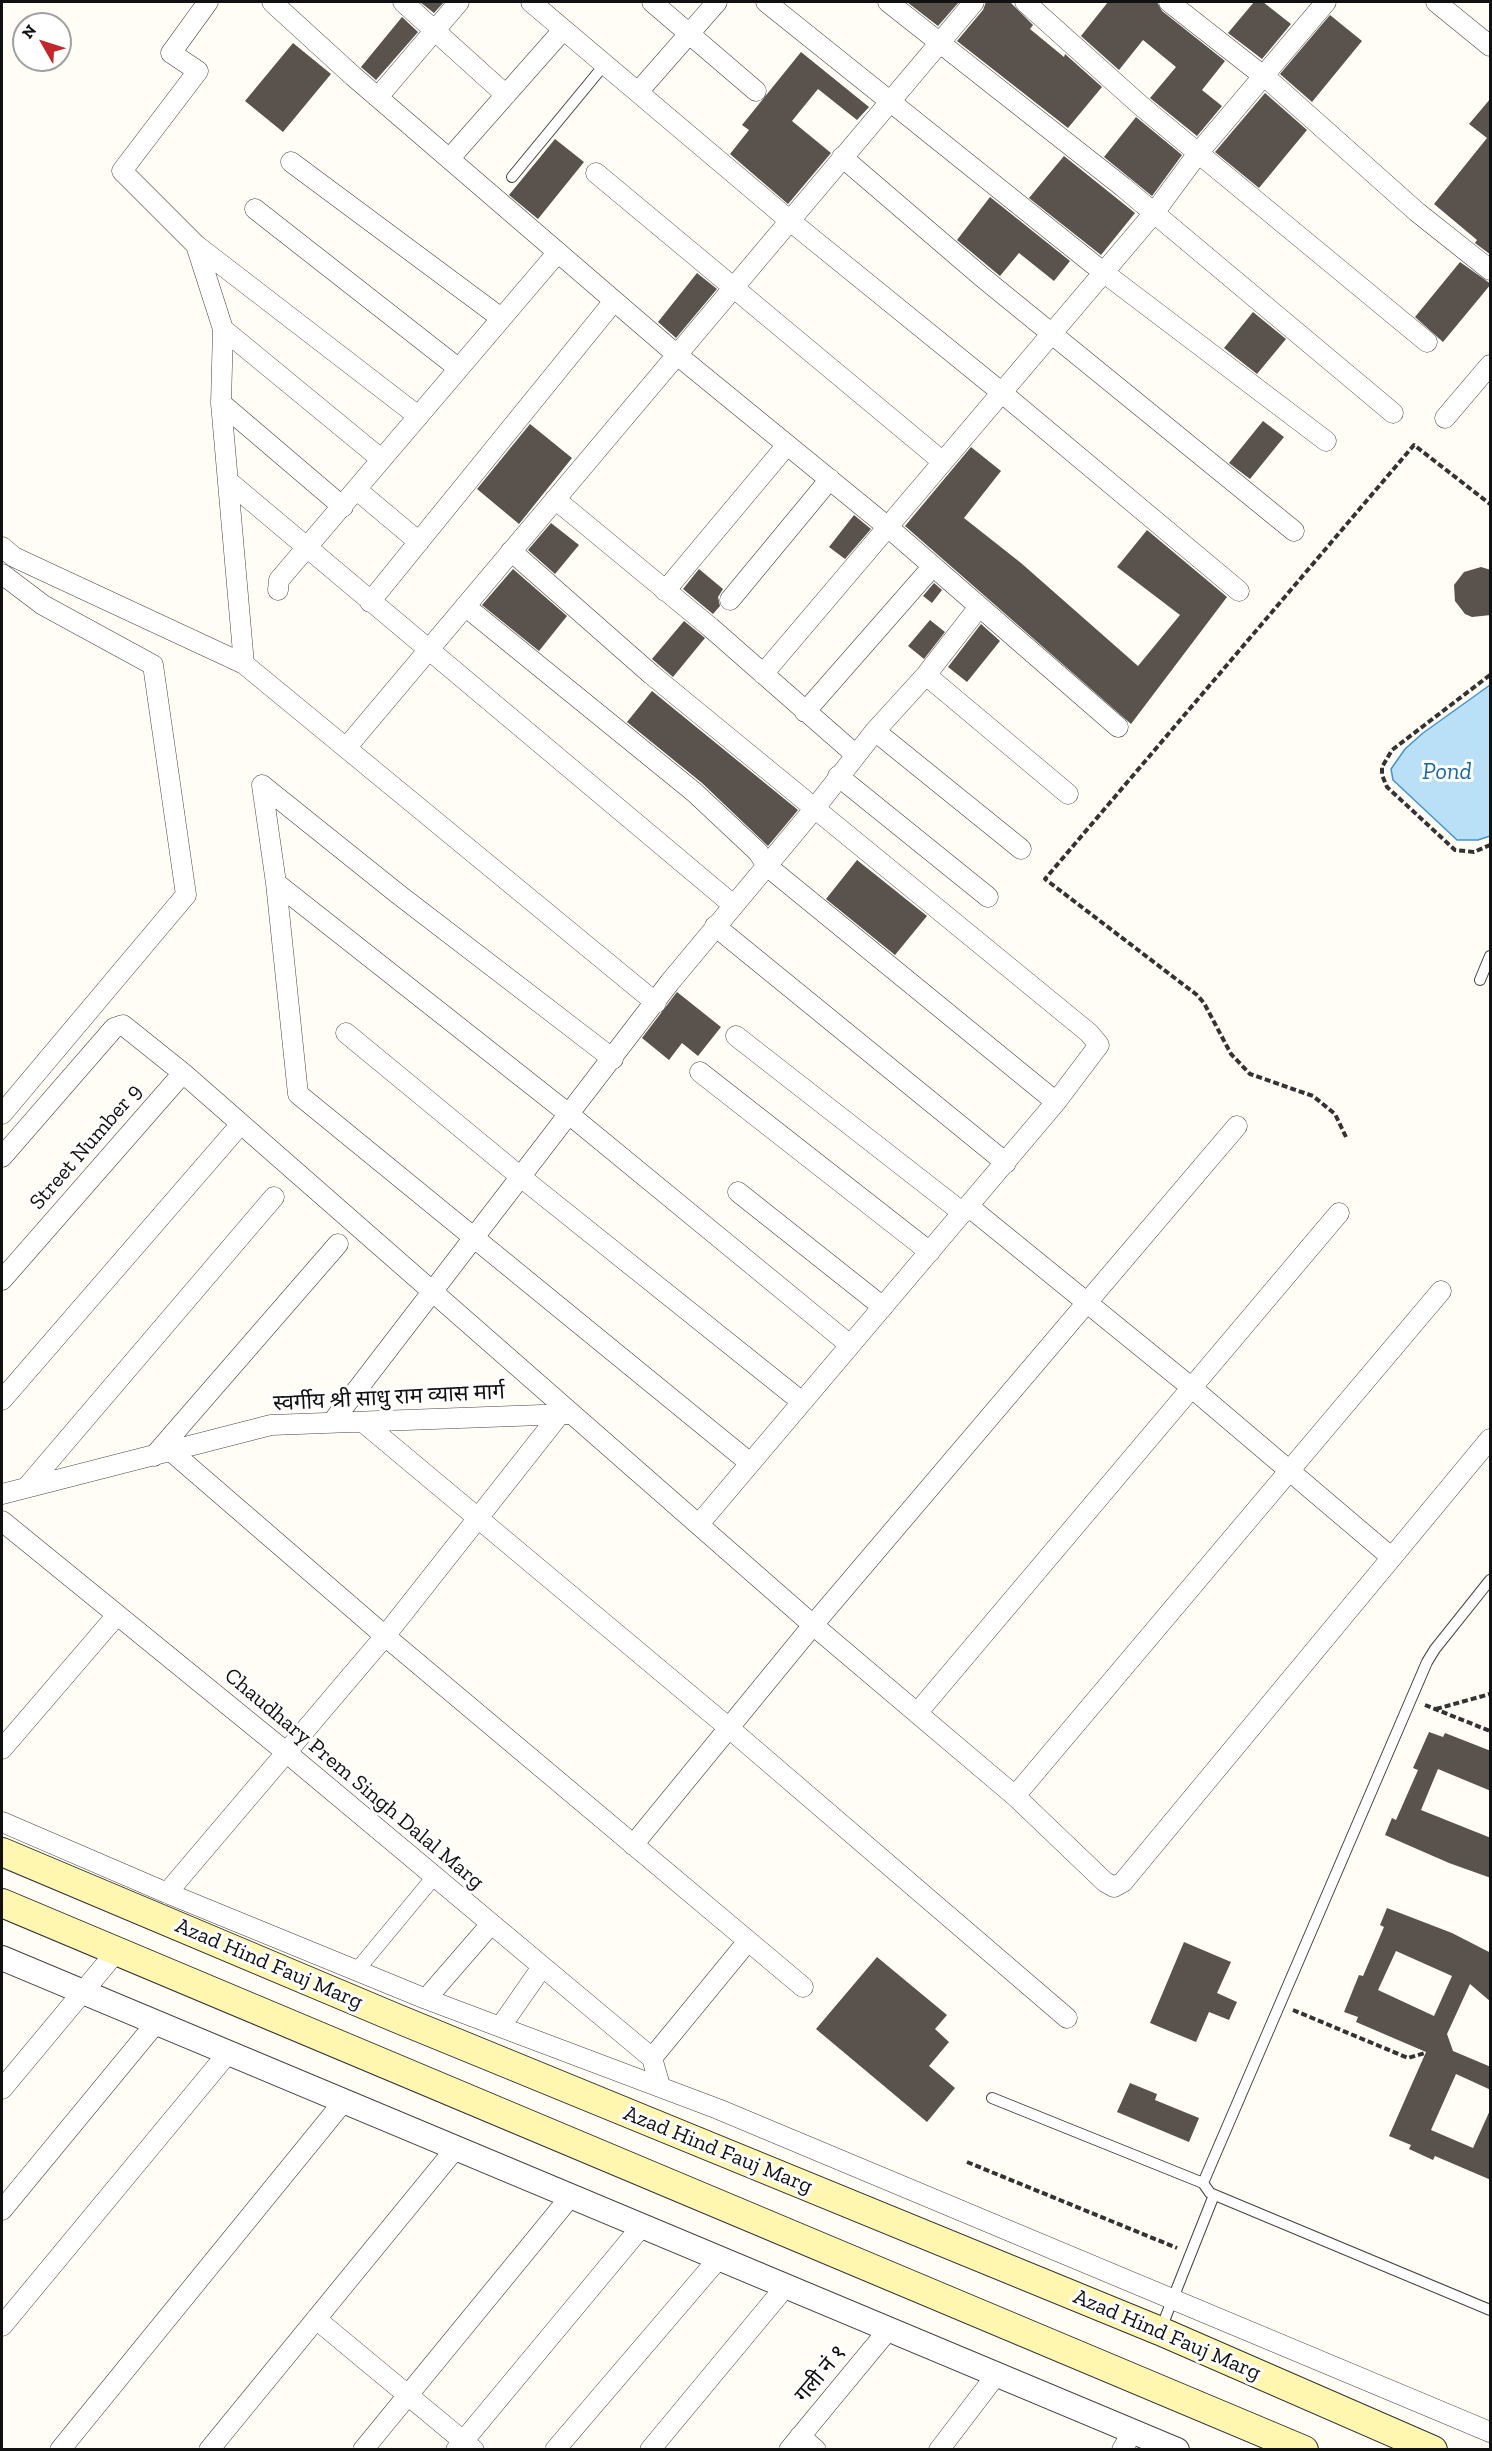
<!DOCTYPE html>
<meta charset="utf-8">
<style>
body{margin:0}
#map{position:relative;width:1492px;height:2451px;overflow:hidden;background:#fffdf5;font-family:"Zilla Slab",serif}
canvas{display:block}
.frame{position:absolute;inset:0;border:3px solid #111;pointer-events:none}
.north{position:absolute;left:12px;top:12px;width:60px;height:60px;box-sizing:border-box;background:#fff;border:2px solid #a0a0a0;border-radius:50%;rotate:309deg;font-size:16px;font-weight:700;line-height:24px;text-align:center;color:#111}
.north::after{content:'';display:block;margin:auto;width:21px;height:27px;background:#c4262e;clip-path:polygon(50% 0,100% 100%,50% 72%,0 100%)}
</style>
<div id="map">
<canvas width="1492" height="2451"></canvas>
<div class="frame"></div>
<div class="north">N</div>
</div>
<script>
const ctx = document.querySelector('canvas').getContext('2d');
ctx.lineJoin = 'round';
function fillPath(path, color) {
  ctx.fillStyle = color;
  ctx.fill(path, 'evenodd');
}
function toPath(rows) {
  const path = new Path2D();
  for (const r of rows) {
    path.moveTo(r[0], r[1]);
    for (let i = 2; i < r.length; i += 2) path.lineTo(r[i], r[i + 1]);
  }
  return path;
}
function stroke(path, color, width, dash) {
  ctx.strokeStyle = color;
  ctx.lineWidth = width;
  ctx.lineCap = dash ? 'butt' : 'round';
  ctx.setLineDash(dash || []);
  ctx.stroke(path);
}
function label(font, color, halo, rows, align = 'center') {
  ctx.font = font + ' "Zilla Slab","Noto Sans Devanagari",serif';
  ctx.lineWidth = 6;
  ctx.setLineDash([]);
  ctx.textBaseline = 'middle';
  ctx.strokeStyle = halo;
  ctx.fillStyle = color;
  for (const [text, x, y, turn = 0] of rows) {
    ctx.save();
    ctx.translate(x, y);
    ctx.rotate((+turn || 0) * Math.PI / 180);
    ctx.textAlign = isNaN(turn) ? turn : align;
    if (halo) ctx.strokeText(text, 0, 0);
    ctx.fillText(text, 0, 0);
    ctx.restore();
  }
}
const water = toPath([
 [1490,685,1490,836,1478,840,1457,840,1393,780,1391,769,1405,749,1423,733,1490,685]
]);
fillPath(water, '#b9e0f7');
stroke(water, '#3f96cf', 1.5);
fillPath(toPath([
 [420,2,444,2,434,13],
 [907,2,959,2,938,26],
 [986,2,1010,2,1033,25,1030,29,1064,57,1065,54,1102,87,1068,128,957,41,983,10],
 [1108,2,1157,2,1162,11,1225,61,1202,90,1222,106,1197,136,1150,98,1176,67,1143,40,1119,70,1081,36],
 [1254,2,1263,2,1291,24,1262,59,1228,33],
 [1330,15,1362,41,1312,102,1280,74],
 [402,17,418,32,376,80,361,67],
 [293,43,331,74,283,132,245,101],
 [801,52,869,107,857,120,818,89,792,121,831,153,788,204,730,154,749,130,742,125],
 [1265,93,1307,130,1259,188,1215,152],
 [1491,98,1491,255,1475,243,1477,240,1434,204,1487,138,1469,124],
 [1136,117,1182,155,1152,196,1104,157],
 [555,139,584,162,538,219,509,195],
 [1064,156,1135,213,1101,255,1029,198],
 [990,197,1070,261,1054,281,1019,253,1000,276,957,240],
 [1460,262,1491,284,1443,342,1415,317],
 [697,273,717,289,676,338,658,322],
 [1253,312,1286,339,1257,374,1224,348],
 [1263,421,1284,437,1250,479,1229,463],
 [530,424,572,458,519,524,477,489],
 [971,447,1001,471,964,518,1021,563,1138,666,1180,615,1117,567,1147,530,1227,597,1131,724,905,526],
 [854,515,871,529,845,559,829,547],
 [551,523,579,545,555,574,528,550],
 [1481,567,1491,570,1491,615,1472,617,1465,614,1455,601,1454,585,1464,572],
 [513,569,567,616,539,651,482,605],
 [699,569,723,589,718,597,720,606,713,614,683,589],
 [934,583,942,590,932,603,923,596],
 [930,620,945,632,924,659,908,646],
 [684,621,705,638,673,677,652,659],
 [981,624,1000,641,967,682,948,667],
 [652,691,798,810,768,846,702,783,627,722],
 [857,860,927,916,895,955,826,899],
 [677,992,721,1027,698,1056,682,1043,669,1060,642,1038],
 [1429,1732,1443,1737,1445,1733,1491,1751,1491,1791,1438,1769,1421,1810,1491,1838,1491,1878,1449,1863,1385,1835,1392,1818,1396,1820,1418,1770,1413,1768],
 [1387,1908,1452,1933,1491,1953,1491,2002,1470,1984,1447,2034,1453,2051,1491,2067,1491,2090,1456,2074,1431,2130,1473,2148,1491,2108,1491,2180,1435,2156,1433,2160,1409,2149,1411,2145,1389,2136,1426,2052,1356,2022,1358,2017,1344,2012,1359,1975,1363,1976,1384,1927,1380,1925],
 [1396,1951,1452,1976,1434,2016,1378,1990],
 [1184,1942,1231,1962,1217,1993,1237,2002,1229,2020,1209,2012,1196,2042,1150,2023],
 [877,1957,947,2015,935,2029,949,2042,929,2066,955,2088,927,2122,816,2029],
 [1130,2083,1157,2094,1155,2100,1199,2118,1189,2142,1117,2112]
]), '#5a524d');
const service = toPath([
 [512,177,605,64],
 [1480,980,1490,956],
 [1490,1580,1435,1649,1427,1662,1203,2183,1210,2193,1490,2310],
 [992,2098,1203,2183],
 [1160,2331,1214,2195]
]);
const pedestrian = toPath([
 [357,1970,434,1877]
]);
const minor = toPath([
 [208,2,171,53,198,71,122,171,196,245,223,329,221,403,244,664],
 [272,2,353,76,676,354,889,528,1118,727],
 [403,2,506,95],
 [531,2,789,220,1001,392,1239,591],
 [652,2,756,91],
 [766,2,1103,272,1326,441],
 [888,2,1123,187,1393,413],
 [1025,2,1140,105,1427,342],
 [1169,2,1271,82,1417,212,1490,270],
 [1436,2,1490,46],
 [638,92,717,2],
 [378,97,459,2],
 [842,157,982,277,1294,531],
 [450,158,563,30],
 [291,162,501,318],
 [596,173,943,462],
 [255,209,458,368],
 [196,245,418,416],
 [223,329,381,459],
 [221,403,343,507],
 [1445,418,1490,365],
 [228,481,732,904],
 [357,490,419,542],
 [555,499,710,627,856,755],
 [2,547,14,557,244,664,656,1003],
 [511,551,652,675,1089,1033,1099,1045,1056,1102,699,1524],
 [2,574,43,605,153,665,186,895,2,1114],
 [278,590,279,580,558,252],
 [665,591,787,445],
 [730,600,830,479],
 [370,602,614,301],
 [465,606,694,792,758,852,767,866,1056,1102],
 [763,674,1154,213,1199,152,1326,2],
 [926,675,1068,794],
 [805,712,933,566],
 [875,731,1021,849],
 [346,748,974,2],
 [838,776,988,897],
 [262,785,276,883,298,1094,750,1463],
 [262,785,398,894,613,1059],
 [276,883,570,1115,850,1345],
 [715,926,1006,1163],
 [346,1033,522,1178,802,1402],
 [736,1036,963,1213],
 [700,1072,930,1252],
 [2,1157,114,1028,123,1025,183,1073,813,1625,1015,1796,1105,1882,1114,1887,1123,1882,1490,1439],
 [738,1192,883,1307],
 [968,1206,1192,1388,1391,1557],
 [2,1280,183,1073],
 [2,1400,240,1125],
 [333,1421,670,982,815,808,875,731,926,675,979,607],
 [363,1422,729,1728,1067,2018],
 [172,1452,385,1636,803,1987],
 [154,1456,338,1244],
 [26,1488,274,1197],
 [2,1494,271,1425,568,1414],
 [2,1521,287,1753,652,2058,660,2086],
 [918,1712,1339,1213],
 [2,1749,117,1615],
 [1015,1796,1441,1291],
 [2,1822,167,1893,426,1999,718,2109,1490,2432],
 [633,1845,813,1625,1237,1126],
 [167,1893,385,1636,560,1414],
 [426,1999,491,1924],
 [501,2026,542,1967],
 [652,2058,748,1941],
 [2,2089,116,1952],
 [2,2210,156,2023],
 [316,2319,474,2450],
 [2,2326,228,2053],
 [800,2436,816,2450],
 [60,2450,344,2101],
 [209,2450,456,2148],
 [363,2450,571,2196],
 [456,2450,642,2226],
 [555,2450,719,2258],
 [650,2450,786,2286],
 [789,2450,889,2329],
 [939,2450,997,2374],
 [1122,2450,1133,2431]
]);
const tertiary = toPath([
 [2,1958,1177,2450]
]);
const secondary = toPath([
 [2,1852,396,2018,1160,2331,1433,2450],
 [2,1903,1304,2450]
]);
stroke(service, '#444', 12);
stroke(pedestrian, '#444', 16);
stroke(minor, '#444', 21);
stroke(tertiary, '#444', 26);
stroke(secondary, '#333', 30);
stroke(toPath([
 [1490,675,1392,750,1382,767,1382,775,1387,787,1455,850,1474,852,1490,845],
 [1346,1137,1335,1114,1313,1096,1250,1074,1231,1054,1204,1003,1197,995,1045,879,1414,445,1490,504],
 [1425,1705,1490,1731],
 [1436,1709,1490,1694],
 [1293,2010,1408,2058,1425,2053],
 [967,2162,1177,2248]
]), '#333', 4, [6, 3]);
stroke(service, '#fff', 10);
stroke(pedestrian, '#fff', 15);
stroke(minor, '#fff', 20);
stroke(tertiary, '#fff', 24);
stroke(secondary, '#fff6b0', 28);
label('22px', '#111', '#fff', [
 ["Street Number 9",86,1147,-49],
 ["स्वर्गीय श्री साधु राम व्यास मार्ग",389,1398,-3],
 ["Chaudhary Prem Singh Dalal Marg",354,1779,40],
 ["Azad Hind Fauj Marg",269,1964,23],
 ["Azad Hind Fauj Marg",718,2150,22],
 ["Azad Hind Fauj Marg",1167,2335,23],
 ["गली नं १",821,2374,-50]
]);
label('italic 24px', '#1768a6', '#fff', [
 ["Pond",1447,772]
]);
</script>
